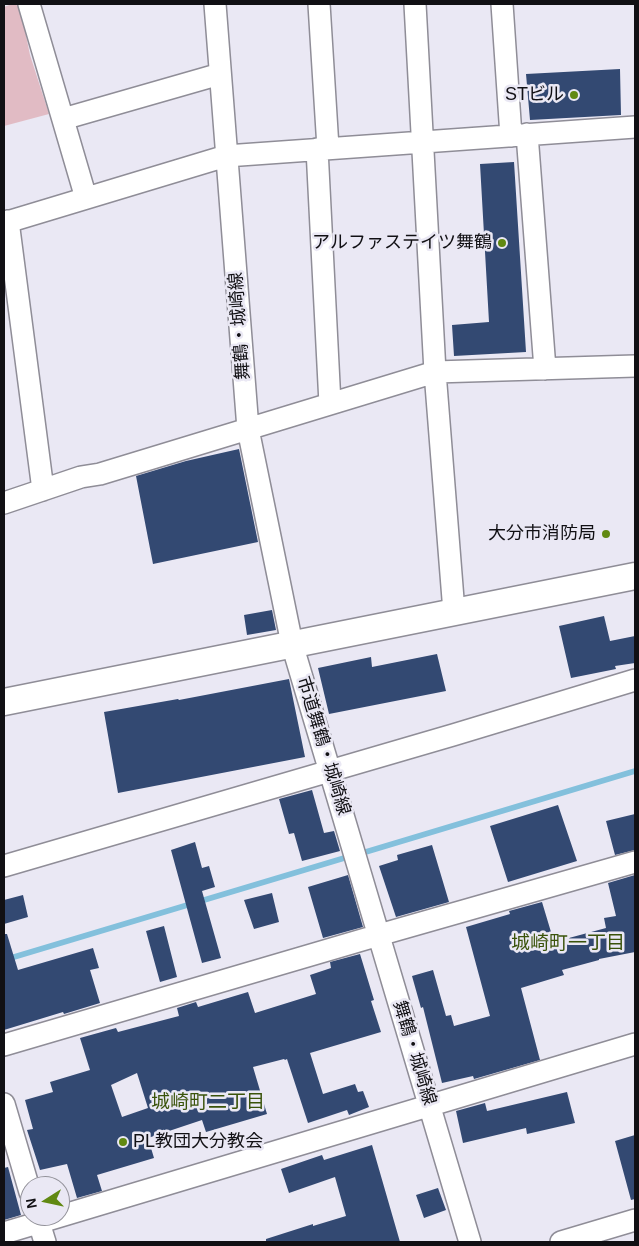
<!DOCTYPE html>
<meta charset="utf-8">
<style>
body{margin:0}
#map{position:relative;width:639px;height:1246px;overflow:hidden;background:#eae8f4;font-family:Arial,sans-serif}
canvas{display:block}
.frame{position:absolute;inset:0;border:5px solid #111014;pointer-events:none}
.north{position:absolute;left:20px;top:1176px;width:50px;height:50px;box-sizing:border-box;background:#eae8f4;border:1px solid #93929a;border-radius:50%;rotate:260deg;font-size:14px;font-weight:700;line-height:20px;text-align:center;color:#111014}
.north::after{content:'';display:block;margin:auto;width:18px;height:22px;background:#618912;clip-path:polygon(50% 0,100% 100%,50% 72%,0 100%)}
</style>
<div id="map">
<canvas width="639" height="1246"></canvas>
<div class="frame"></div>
<div class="north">N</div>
</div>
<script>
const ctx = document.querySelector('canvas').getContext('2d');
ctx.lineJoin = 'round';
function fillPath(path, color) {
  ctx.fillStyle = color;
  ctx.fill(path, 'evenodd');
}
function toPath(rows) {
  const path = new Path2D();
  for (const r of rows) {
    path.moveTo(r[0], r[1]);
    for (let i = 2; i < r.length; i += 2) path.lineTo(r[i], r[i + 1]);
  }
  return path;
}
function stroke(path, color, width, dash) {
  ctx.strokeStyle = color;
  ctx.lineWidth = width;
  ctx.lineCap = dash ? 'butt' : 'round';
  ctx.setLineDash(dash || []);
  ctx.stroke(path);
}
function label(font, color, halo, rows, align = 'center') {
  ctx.font = font + ' Arial,"Noto Sans JP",sans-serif';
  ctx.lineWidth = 5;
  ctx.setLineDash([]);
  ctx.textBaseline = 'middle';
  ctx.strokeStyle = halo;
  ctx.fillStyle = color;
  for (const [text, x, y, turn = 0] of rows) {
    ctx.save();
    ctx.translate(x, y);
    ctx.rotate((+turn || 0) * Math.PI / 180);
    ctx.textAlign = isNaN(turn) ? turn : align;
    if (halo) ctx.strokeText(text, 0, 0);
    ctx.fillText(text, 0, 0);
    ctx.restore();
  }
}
fillPath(toPath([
 [12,4,20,6,30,55,49,114,4,126,4,7]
]), '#e1bbc4');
stroke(toPath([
 [359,854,635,771],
 [4,960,351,856]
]), '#83c0dc', 5.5);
fillPath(toPath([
 [620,69,621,115,530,120,526,74],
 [514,162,526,352,454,356,452,325,489,322,480,164],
 [239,449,258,542,153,564,136,476,186,461],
 [272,610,276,630,247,635,244,615],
 [604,616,610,641,635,636,635,663,615,666,616,669,571,678,559,626],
 [437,654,446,691,329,714,318,668,371,657,372,667],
 [289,679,305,757,118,793,104,712,178,699,179,700],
 [312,790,324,833,334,831,340,851,302,861,294,833,289,834,279,799],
 [558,805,577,861,508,882,490,826],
 [635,814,635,850,615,855,606,821],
 [195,842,202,868,209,866,215,887,202,891,221,958,202,963,171,850],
 [432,845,449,902,396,917,379,866,398,860,397,855],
 [348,875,363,927,323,938,308,887],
 [635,875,635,952,599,959,599,960,562,970,564,975,521,988,540,1060,474,1079,473,1076,442,1083,423,1007,421,1008,412,976,433,970,446,1016,451,1015,454,1026,490,1016,466,927,510,914,509,911,542,902,554,942,606,928,604,918,616,916,608,883],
 [272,893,279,922,254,929,244,900],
 [23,895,28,917,4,924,4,900],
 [164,926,177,977,160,982,146,931],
 [4,934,7,934,18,970,93,948,99,968,90,970,100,1003,64,1014,63,1012,4,1030],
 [360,954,374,1000,371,1001,381,1032,310,1053,323,1094,355,1084,358,1092,363,1091,369,1107,349,1115,347,1110,308,1123,287,1059,285,1060,284,1059,253,1067,267,1114,206,1132,202,1120,148,1138,154,1158,97,1175,102,1191,77,1198,67,1164,40,1170,27,1130,33,1129,25,1100,53,1092,50,1082,90,1070,80,1038,116,1028,118,1032,179,1016,177,1008,196,1002,198,1007,248,992,255,1013,316,994,310,975,331,968,330,962],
 [137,1073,148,1108,122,1117,111,1085],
 [567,1092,575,1123,527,1134,526,1128,463,1143,456,1111,485,1103,487,1111],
 [635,1135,635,1199,631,1200,615,1141],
 [372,1145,400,1242,266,1242,266,1239,313,1224,313,1226,346,1216,335,1177,289,1193,281,1169,322,1155,324,1160],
 [8,1167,21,1215,4,1220,4,1168],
 [438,1188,446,1210,424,1218,416,1195]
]), '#334972');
const minor = toPath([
 [29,4,86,198],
 [215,4,248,429,292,644,470,1242],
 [319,4,328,148],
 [415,4,435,372,454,612],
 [502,4,511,136],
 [63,119,220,74],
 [527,134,545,369],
 [317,149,330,404],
 [8,221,43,490],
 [4,223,226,156,635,127],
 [4,503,81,477,100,474,435,372,635,366],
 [4,866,453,735,635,680],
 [4,1045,379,935,635,862],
 [4,1104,30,1192],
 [37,1216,45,1242],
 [4,1233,635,1044],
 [561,1242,635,1220]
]);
const tertiary = toPath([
 [4,702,635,576]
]);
stroke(minor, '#8f8d97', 24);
stroke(tertiary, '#8f8d97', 29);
stroke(minor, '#fff', 21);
stroke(tertiary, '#fff', 26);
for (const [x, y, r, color] of [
 [574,95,5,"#618912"],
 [502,243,5,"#618912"],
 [606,534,5,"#618912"],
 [123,1142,5,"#618912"]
]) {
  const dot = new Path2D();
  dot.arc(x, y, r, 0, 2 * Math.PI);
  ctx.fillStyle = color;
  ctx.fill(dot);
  stroke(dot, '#eae8f4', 2);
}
label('18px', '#111014', '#eae8f4', [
 ["STビル",564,95],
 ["アルファステイツ舞鶴",492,243],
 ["大分市消防局",596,534],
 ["PL教団大分教会",133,1142,"left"]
], 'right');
label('18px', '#111014', '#eae8f4', [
 ["舞鶴・城崎線",240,326,-94],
 ["市道舞鶴・城崎線",323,746,73],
 ["舞鶴・城崎線",414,1053,73]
]);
label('19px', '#3a530a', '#eae8f4', [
 ["城崎町一丁目",568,944],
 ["城崎町二丁目",208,1103]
]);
</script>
